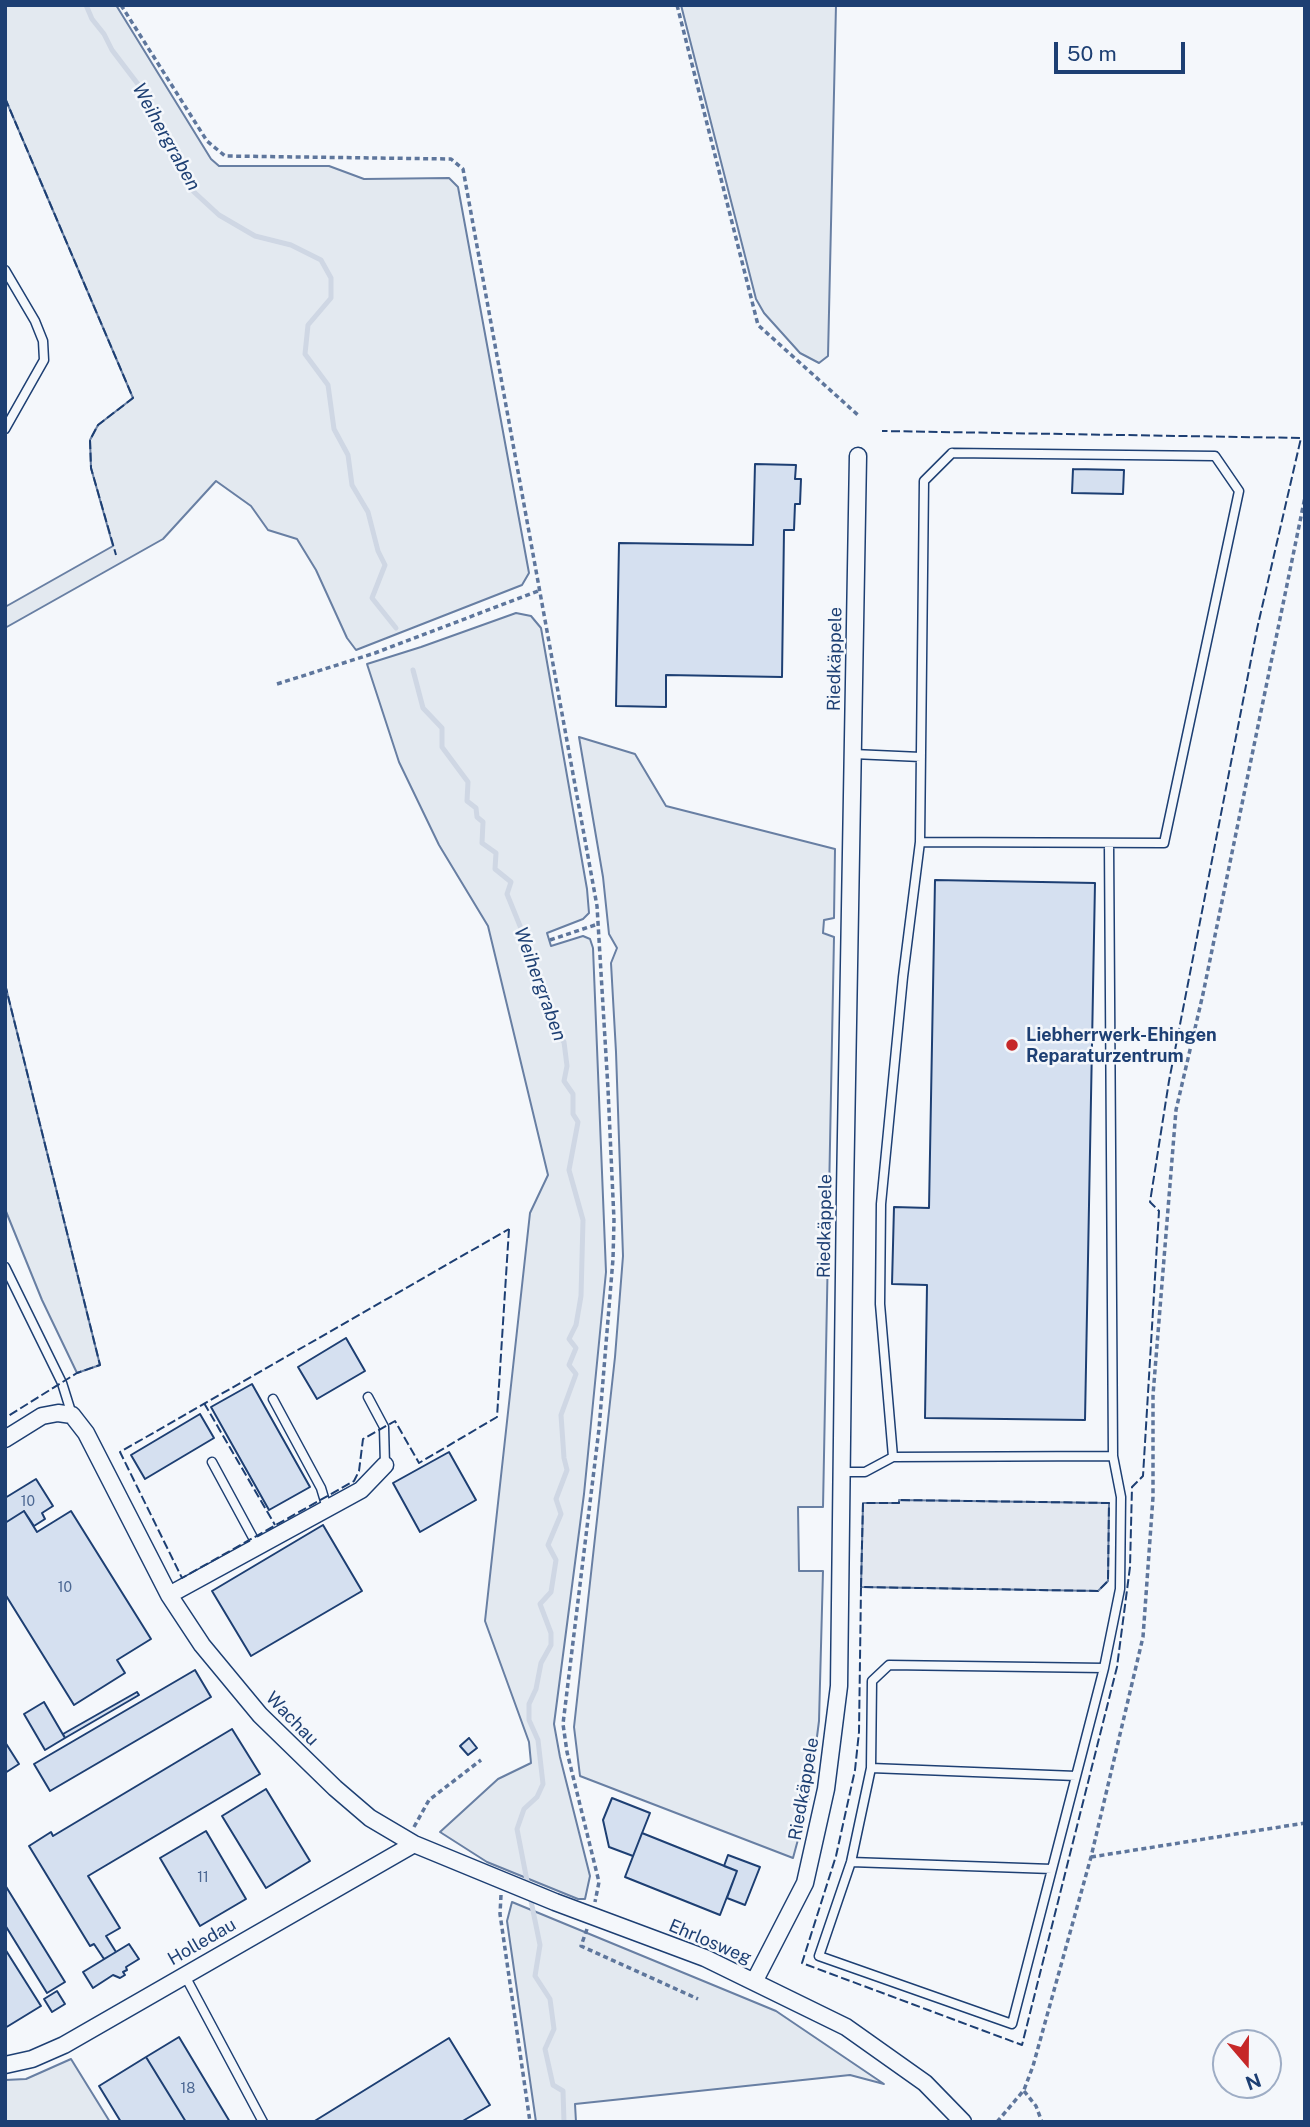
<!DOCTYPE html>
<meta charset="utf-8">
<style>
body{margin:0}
#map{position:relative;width:1310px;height:2127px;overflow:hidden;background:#f4f7fb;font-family:"Public Sans",sans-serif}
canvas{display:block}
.frame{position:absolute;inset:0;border:7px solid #1d3f73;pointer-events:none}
.north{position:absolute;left:1212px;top:2029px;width:70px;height:70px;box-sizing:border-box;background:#f4f7fb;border:2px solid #9eadc5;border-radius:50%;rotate:160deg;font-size:19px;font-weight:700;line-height:28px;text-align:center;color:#1d3f73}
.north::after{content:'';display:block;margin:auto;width:24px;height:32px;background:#c62828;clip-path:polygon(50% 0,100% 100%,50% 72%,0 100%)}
.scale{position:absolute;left:1054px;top:42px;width:131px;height:32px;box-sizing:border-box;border:4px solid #1d3f73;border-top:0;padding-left:9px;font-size:21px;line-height:24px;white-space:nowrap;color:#1d3f73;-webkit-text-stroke:5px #f4f7fb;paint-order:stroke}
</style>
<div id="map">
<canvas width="1310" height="2127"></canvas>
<div class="frame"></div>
<div class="north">N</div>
<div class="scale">50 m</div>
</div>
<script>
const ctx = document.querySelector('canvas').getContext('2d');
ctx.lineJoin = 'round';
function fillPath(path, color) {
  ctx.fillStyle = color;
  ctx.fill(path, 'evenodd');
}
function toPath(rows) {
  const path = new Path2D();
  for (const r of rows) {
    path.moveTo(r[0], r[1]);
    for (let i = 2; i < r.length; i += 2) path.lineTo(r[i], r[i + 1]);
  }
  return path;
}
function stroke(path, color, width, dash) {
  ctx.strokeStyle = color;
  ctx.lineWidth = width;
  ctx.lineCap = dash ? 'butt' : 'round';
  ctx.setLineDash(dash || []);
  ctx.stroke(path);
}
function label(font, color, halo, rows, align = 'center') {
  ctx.font = font + ' "Public Sans",sans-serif';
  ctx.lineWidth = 5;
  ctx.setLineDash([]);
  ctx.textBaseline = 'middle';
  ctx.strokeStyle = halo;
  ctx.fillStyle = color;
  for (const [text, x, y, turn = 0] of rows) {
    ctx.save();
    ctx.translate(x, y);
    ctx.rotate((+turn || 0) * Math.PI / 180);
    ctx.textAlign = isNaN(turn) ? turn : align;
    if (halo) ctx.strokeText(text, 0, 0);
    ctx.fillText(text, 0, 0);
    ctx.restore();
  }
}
const green = toPath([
 [5,5,116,5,211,159,219,166,329,166,364,179,449,178,458,187,529,573,522,585,356,650,347,638,316,570,297,539,268,530,251,506,216,481,163,539,5,628,5,607,113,546,91,468,90,440,98,425,133,398,5,98,5,5],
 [681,5,836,5,828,356,819,363,800,353,764,313,756,299,681,5],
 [516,613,531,616,541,628,587,889,589,913,583,919,547,933,551,946,583,936,590,939,593,948,606,1272,584,1494,554,1724,560,1757,590,1876,585,1899,578,1899,487,1862,440,1832,498,1779,531,1763,529,1742,485,1621,530,1213,548,1175,488,926,439,845,399,762,367,664,421,647,516,613],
 [579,737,635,754,666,806,835,849,834,918,824,920,823,933,834,937,823,1507,798,1507,799,1571,823,1571,819,1721,809,1799,793,1858,580,1776,574,1727,615,1357,623,1256,616,1052,611,963,617,948,609,934,603,877,579,737],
 [5,984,100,1365,77,1373,42,1300,5,1209,5,984],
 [512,1902,776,2011,884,2084,850,2075,575,2104,576,2122,536,2122,507,1921,512,1902],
 [71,2059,110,2122,5,2122,5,2080,26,2079,71,2059]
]);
fillPath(green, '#e3e9f0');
stroke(green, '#687fa3', 2);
const parking = toPath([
 [899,1500,1109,1503,1108,1581,1098,1591,861,1587,863,1503,899,1503,899,1500]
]);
fillPath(parking, '#e3e8f0');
stroke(parking, '#687fa3', 2);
stroke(toPath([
 [86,5,92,19,104,34,112,50,150,100,152,119,166,139,194,192,219,215,255,236,291,245,321,260,331,278,331,298,308,325,305,354,328,385,334,429,348,455,352,485,368,512,378,551,385,565,372,598,396,628],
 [413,670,423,708,442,728,442,747,468,782,467,801,476,808,477,817,483,822,482,843,496,853,495,869,511,882,507,894,542,980,556,1022,557,1034,564,1042,567,1066,564,1081,573,1094,573,1114,578,1122,569,1170,583,1220,581,1296,576,1325,569,1339,576,1348,569,1365,576,1374,561,1415,564,1458,567,1470,556,1499,561,1514,548,1545,556,1560,551,1592,540,1604,551,1633,551,1645,541,1663,536,1689,529,1704,529,1720,538,1740,543,1784,537,1797,524,1809,517,1829,528,1886],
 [530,1896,540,1945,535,1976,550,1999,554,2029,545,2049,553,2085,563,2091,564,2122]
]), '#cfd7e4', 5);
const building = toPath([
 [755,464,796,465,795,479,801,479,800,504,795,504,794,530,784,530,782,677,666,675,666,707,616,706,619,543,753,545,755,464],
 [1073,469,1124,470,1123,494,1072,493,1073,469],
 [935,880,1095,883,1085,1420,925,1418,927,1285,892,1284,894,1207,929,1208,935,880],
 [346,1338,365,1371,317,1399,298,1367,346,1338],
 [252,1384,310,1487,269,1510,211,1407,252,1384],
 [200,1414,214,1438,145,1479,131,1455,200,1414],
 [449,1452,476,1500,420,1532,393,1483,449,1452],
 [36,1479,53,1506,42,1513,45,1519,34,1526,24,1511,5,1523,5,1498,36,1479],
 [24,1511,37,1532,71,1511,151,1639,117,1660,125,1673,74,1705,5,1594,5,1523,24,1511],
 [323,1525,362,1591,251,1656,212,1591,323,1525],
 [195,1670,211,1697,50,1791,34,1764,195,1670],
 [137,1692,139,1695,65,1738,63,1734,137,1692],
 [44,1702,65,1738,45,1750,24,1714,44,1702],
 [232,1729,260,1774,88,1876,120,1928,106,1936,116,1952,104,1959,94,1944,90,1946,29,1846,51,1832,53,1836,232,1729],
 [469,1738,477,1748,468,1755,460,1746,469,1738],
 [5,1742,19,1764,5,1773,5,1742],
 [266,1789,310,1861,266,1888,222,1816,266,1789],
 [612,1798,650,1813,633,1856,609,1847,603,1820,612,1798],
 [206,1831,246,1899,200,1926,160,1858,206,1831],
 [642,1833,737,1871,720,1915,625,1877,642,1833],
 [728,1855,760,1867,745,1905,727,1898,737,1871,724,1866,728,1855],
 [5,1885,65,1982,47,1993,5,1925,5,1885],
 [129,1944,139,1959,126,1967,127,1970,123,1972,125,1975,120,1978,113,1975,93,1988,83,1972,129,1944],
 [5,1949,41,2006,5,2028,5,1949],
 [57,1991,65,2004,52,2012,44,1999,57,1991],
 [179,2037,230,2122,186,2122,146,2057,179,2037],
 [449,2038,490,2105,461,2122,313,2122,449,2038],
 [146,2057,186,2122,121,2122,99,2086,146,2057]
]);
fillPath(building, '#d5e0f0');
stroke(building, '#1d3f73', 2);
const service = toPath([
 [5,270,35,321,43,341,44,360,5,429],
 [952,453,1215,456,1239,491,1164,843,920,842,924,481,952,453],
 [853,754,921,757],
 [5,1267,62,1383,72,1415],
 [368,1397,384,1427,385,1465],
 [273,1399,321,1488,327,1508],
 [893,1457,1113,1456,1109,843],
 [212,1462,258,1547],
 [842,1472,865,1472,893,1457,880,1304,881,1204,903,977,920,842],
 [1104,1668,889,1665,872,1681,871,1768,851,1862,819,1956,1012,2024,1104,1668,1120,1589,1121,1497,1113,1456],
 [871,1768,1076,1776],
 [851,1862,1052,1869],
 [184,1974,263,2122]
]);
const minor = toPath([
 [5,1439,42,1416,58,1413,72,1415,86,1433,169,1595,202,1645,260,1715,335,1788,370,1818,414,1844,555,1902,705,1958,846,2027,925,2083,963,2122],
 [169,1595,361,1490,385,1465],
 [754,1982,805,1883,826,1789,839,1686,845,1192,858,456],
 [5,2065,32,2059,64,2045,414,1844]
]);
stroke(service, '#1d3f73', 11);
stroke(minor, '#1d3f73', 19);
stroke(toPath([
 [121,5,207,141,225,156,451,159,463,169,597,906,608,1089,614,1220,613,1259,599,1429,563,1724,567,1752,599,1882,595,1902],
 [677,5,758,325,859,416],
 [277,684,375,653,538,591],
 [550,940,598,924],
 [414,1827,429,1800,481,1760],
 [1091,1857,1305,1823],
 [501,1895,500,1914,530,2122],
 [587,1929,581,1946,698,1999],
 [1024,2091,1036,2106,1042,2122],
 [997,2122,1024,2090,1033,2066,1091,1857,1143,1637,1153,1497,1153,1395,1176,1110,1203,994,1305,497]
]), '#5e769c', 3.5, [5, 3.5]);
stroke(service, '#f4f7fb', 8);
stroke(minor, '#f4f7fb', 16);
stroke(toPath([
 [5,98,133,398,98,425,90,440,91,468,116,555],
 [5,984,100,1365,77,1373,5,1418],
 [509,1229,497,1417,419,1463,395,1421,363,1439,359,1471,354,1481,182,1578,120,1452,509,1229],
 [204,1403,275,1525],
 [861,1587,863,1503,899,1503,899,1500,1109,1503,1108,1581,1098,1591,861,1587,859,1732,855,1770,836,1856,802,1963,1022,2045,1117,1667,1130,1567,1132,1487,1143,1476,1159,1211,1150,1202,1169,1081,1257,629,1301,438,882,431]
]), '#1d3f73', 2, [9, 3.5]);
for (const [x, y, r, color] of [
 [1012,1045,7,"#c62828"]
]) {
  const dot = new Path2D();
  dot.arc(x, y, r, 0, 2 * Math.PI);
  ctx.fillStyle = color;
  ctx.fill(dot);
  stroke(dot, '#f4f7fb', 2.5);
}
label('14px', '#4b6792', null, [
 ["10",28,1502],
 ["10",65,1588],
 ["11",203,1878],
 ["18",188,2089]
]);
label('18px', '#1d3f73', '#f4f7fb', [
 ["Riedkäppele",835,659,-89],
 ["Riedkäppele",825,1226,-89],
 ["Wachau",292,1719,46],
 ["Riedkäppele",804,1789,-80],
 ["Holledau",202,1942,-30],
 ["Ehrlosweg",710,1942,23]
]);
label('bold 18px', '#1d3f73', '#f4f7fb', [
 ["Liebherrwerk-Ehingen",1026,1035],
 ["Reparaturzentrum",1026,1056]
], 'left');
label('italic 19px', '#1d3f73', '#f4f7fb', [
 ["Weihergraben",166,137,61],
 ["Weihergraben",540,984,70]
]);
</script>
